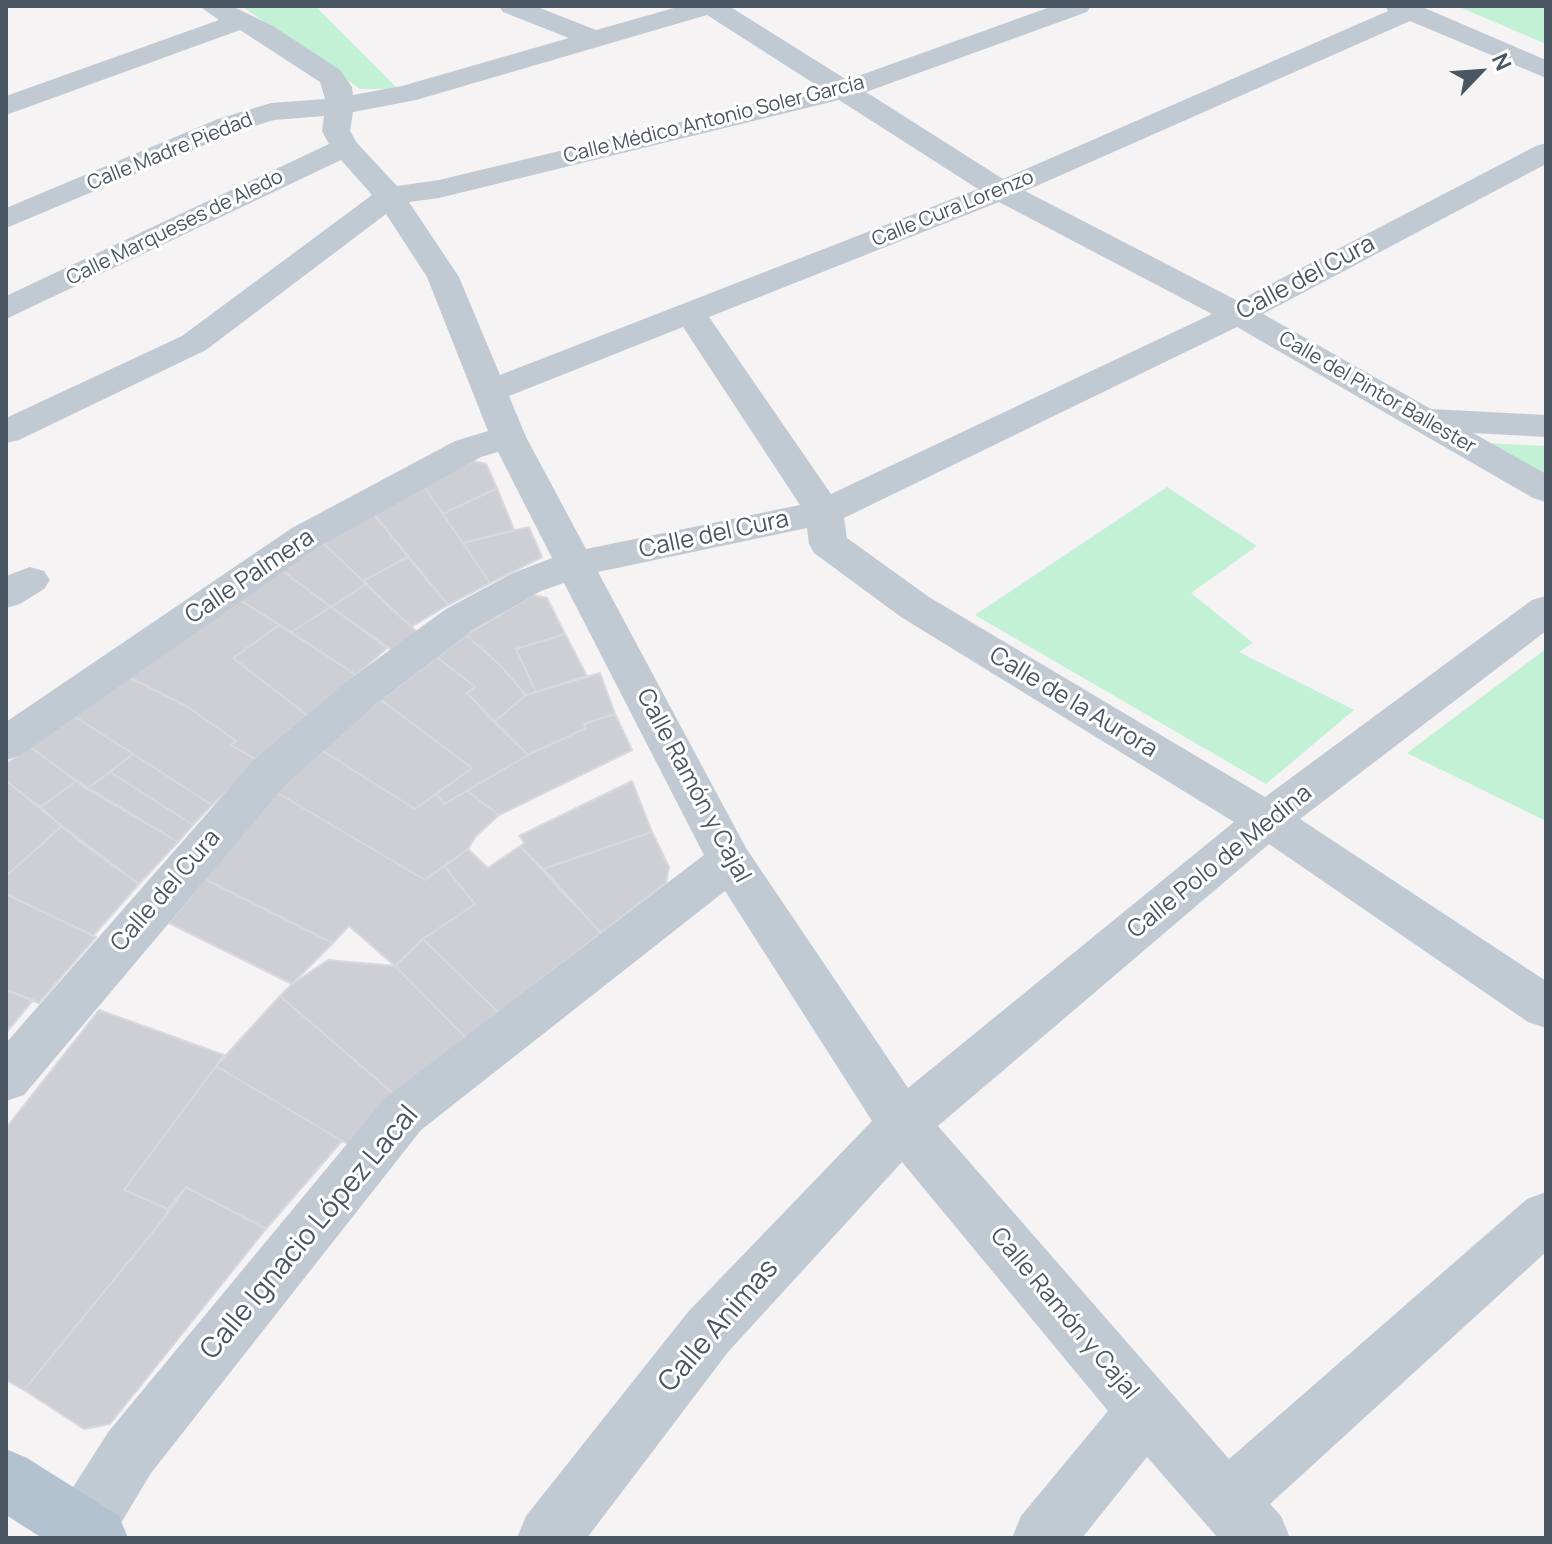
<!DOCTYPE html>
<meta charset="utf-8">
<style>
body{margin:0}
#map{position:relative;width:1552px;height:1544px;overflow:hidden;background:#f5f3f3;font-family:Manrope,sans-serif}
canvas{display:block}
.frame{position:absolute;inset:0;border:8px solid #4a5661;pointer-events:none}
.north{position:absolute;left:1440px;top:32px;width:80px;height:80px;-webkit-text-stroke:6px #fff;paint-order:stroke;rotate:65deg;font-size:22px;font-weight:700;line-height:32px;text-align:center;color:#4a5661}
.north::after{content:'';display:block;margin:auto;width:28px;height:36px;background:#4a5661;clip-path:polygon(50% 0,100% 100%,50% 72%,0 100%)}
</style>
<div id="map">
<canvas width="1552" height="1544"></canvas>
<div class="frame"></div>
<div class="north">N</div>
</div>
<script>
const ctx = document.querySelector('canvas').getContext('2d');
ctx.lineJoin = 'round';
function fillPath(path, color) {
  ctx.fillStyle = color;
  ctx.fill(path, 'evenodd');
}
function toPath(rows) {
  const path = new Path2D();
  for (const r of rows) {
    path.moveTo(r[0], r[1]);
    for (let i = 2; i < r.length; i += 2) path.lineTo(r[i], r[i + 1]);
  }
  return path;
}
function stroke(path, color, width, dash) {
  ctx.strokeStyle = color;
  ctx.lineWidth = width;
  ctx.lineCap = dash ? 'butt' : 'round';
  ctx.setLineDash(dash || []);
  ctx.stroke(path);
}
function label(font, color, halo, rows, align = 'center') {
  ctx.font = font + ' Manrope,sans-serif';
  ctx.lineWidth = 6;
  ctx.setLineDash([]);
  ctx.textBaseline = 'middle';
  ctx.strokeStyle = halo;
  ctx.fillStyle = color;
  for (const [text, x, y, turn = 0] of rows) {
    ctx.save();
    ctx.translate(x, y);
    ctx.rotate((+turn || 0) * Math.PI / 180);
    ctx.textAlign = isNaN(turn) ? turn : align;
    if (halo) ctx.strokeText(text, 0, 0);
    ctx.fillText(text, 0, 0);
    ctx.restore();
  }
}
fillPath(toPath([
 [315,6,398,89,360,89,243,7],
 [1457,6,1546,6,1546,44],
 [1483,443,1546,446,1546,479],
 [1167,487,1257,546,1191,593,1253,643,1239,652,1354,710,1266,784,975,615],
 [1546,649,1546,821,1407,753]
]), '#c3f1d5');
const building = toPath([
 [473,461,486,464,497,488,443,514,424,486,473,461],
 [424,486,490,583,448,605,373,513,424,486],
 [497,488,514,530,463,543,443,514,497,488],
 [373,513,408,557,363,581,321,541,373,513],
 [529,527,542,557,490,583,463,543,529,527],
 [321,541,366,584,331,607,280,569,321,541],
 [408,557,448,605,411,627,363,581,408,557],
 [280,569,331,607,291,632,237,598,280,569],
 [366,584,417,632,392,650,331,607,366,584],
 [533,595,547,598,565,634,516,649,536,692,526,695,499,664,466,635,533,595],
 [237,598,279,625,233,658,311,718,260,762,231,745,236,741,188,707,129,677,237,598],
 [331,607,387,648,356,675,291,632,331,607],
 [279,625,356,675,308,716,233,658,279,625],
 [565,634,587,676,536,692,516,649,565,634],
 [466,635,499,664,526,695,494,722,467,693,475,687,437,657,466,635],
 [437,657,475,687,467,693,528,755,444,804,436,794,472,768,381,700,437,657],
 [600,673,615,714,584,724,586,728,556,742,528,755,494,722,526,695,600,673],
 [129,677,188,707,236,741,231,745,260,762,212,805,74,716,129,677],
 [381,700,472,768,415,809,318,748,381,700],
 [615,714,632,750,499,815,467,791,528,755,586,728,584,724,615,714],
 [74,716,133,754,87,789,30,747,74,716],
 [30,747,77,781,40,807,6,781,6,764,30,747],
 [318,748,415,809,436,794,444,804,467,791,499,815,475,837,468,849,425,880,276,792,318,748],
 [133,754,212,805,193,825,110,772,133,754],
 [110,772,193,825,178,842,87,789,110,772],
 [6,781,62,826,6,876,6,781],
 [77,781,178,842,139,884,80,842,40,807,77,781],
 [632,781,652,832,543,869,520,846,525,843,519,836,632,781],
 [276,792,425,880,444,866,475,904,423,939,395,966,349,926,333,943,205,879,276,792],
 [62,826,139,884,93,936,6,894,6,876,62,826],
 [652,832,669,867,666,883,601,933,543,869,652,832],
 [520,846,601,933,537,983,503,1017,423,939,475,904,444,866,468,849,488,868,520,846],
 [205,879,333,943,292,984,169,923,205,879],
 [6,894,96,937,39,1003,6,990,6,894],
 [423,939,503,1017,469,1041,395,966,423,939],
 [328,960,395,966,469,1041,395,1095,280,996,292,984,328,960],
 [6,990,33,1000,6,1033,6,990],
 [280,996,395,1095,349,1145,216,1066,280,996],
 [99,1010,224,1055,124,1190,168,1209,165,1217,24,1390,6,1380,6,1128,99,1010],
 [216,1066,342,1141,266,1229,186,1187,168,1209,124,1190,216,1066],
 [186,1187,266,1229,110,1424,84,1429,24,1390,165,1217,186,1187]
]);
fillPath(building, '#cdcfd5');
stroke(building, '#d7d9de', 2);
fillPath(toPath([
 [199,6,232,6,273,26,340,70,352,87,353,95,402,86,569,38,503,12,499,6,535,6,596,30,681,6,729,6,847,80,1053,6,1091,6,1087,12,866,92,1003,179,1388,11,1385,6,1420,6,1546,60,1546,78,1410,21,1025,191,1238,301,1536,146,1546,143,1546,164,1263,314,1431,409,1546,415,1546,437,1473,433,1546,474,1546,502,1533,498,1237,327,844,518,847,538,929,597,1265,797,1532,600,1546,596,1546,631,1300,819,1546,981,1546,1028,1528,1022,1269,844,938,1126,1229,1459,1527,1199,1546,1192,1546,1252,1270,1504,1281,1516,1290,1538,1218,1538,1147,1457,1082,1538,1012,1538,1021,1516,1108,1411,902,1162,728,1352,587,1538,517,1538,526,1516,688,1312,872,1121,725,891,421,1130,151,1473,112,1538,56,1538,52,1528,61,1506,109,1431,385,1098,704,855,564,583,541,591,474,629,376,704,286,784,24,1095,6,1101,6,1043,254,760,346,682,446,609,513,573,552,558,498,452,481,457,320,546,21,755,6,760,6,722,292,528,455,441,488,431,427,277,386,214,206,350,19,440,6,443,6,418,182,336,372,195,341,160,6,319,6,296,329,144,322,131,324,116,274,120,238,131,6,228,6,208,218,119,271,103,325,99,320,82,240,30,6,115,6,96,219,20,199,6],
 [707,15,821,88,439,180,397,186,357,143,350,131,353,112,416,100,707,15],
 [839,100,978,189,500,375,459,277,409,202,439,198,839,100],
 [999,202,1212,314,831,494,709,317,999,202],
 [683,327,800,505,586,549,526,437,509,396,683,327],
 [807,528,809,544,814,553,901,617,1234,822,908,1088,746,848,598,572,807,528],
 [30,567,44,571,50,580,44,589,20,604,6,608,6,576,30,567]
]), '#c1cad2');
fillPath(toPath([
 [6,1449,27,1458,119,1516,128,1538,42,1538,6,1515,6,1449]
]), '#b3c2d1');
label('20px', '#4a5661', '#fff', [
 ["Calle Médico Antonio Soler García",714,120,-14],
 ["Calle Madre Piedad",170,152,-22],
 ["Calle Cura Lorenzo",953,209,-22],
 ["Calle Marqueses de Aledo",175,228,-26],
 ["Calle del Pintor Ballester",1377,393,30]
]);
label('24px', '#4a5661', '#fff', [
 ["Calle del Cura",1306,278,-28],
 ["Calle del Cura",714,535,-12],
 ["Calle Palmera",250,577,-34],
 ["Calle de la Aurora",1073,703,31],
 ["Calle Ramón y Cajal",693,786,62],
 ["Calle Polo de Medina",1220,862,-39],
 ["Calle del Cura",166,891,-49],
 ["Calle Ramón y Cajal",1064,1314,50]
]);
label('28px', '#4a5661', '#fff', [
 ["Calle Ignacio López Lacal",310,1233,-50],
 ["Calle Animas",719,1326,-49]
]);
</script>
